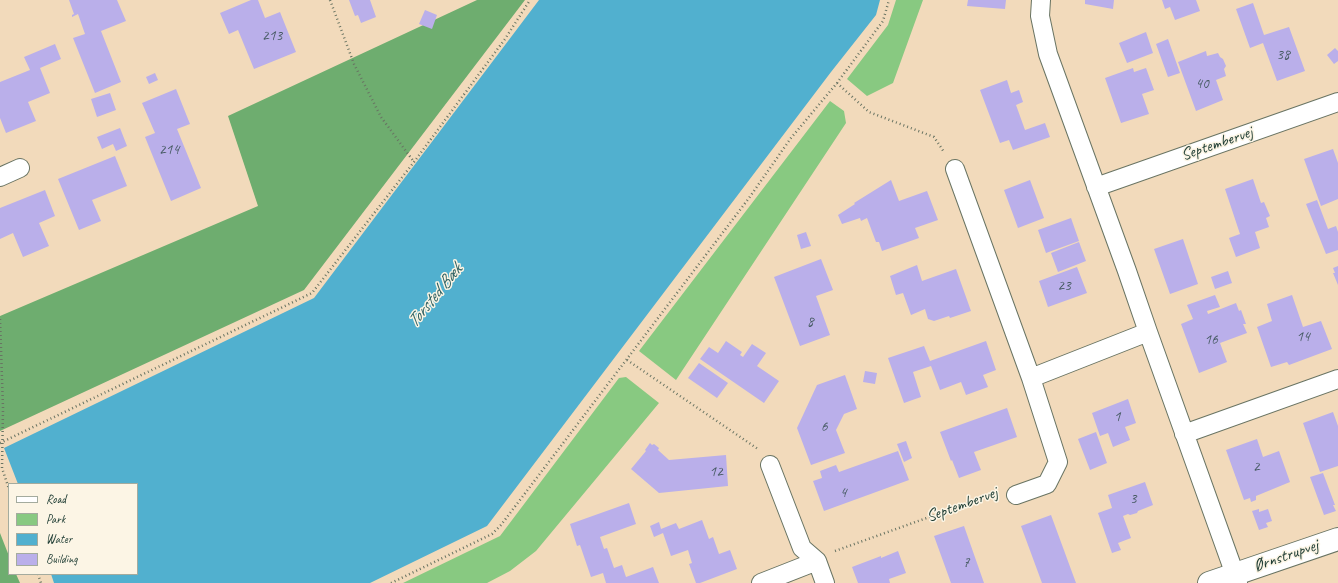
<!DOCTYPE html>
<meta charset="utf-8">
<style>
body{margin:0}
#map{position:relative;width:1338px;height:583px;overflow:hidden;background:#f2dabb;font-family:Caveat,sans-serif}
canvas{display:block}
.legend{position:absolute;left:8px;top:483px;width:130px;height:92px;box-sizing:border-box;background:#fcf5e5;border:1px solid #a4ab9e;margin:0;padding:5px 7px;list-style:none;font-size:12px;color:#1f3d34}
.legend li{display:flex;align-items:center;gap:8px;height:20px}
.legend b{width:20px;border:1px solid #a4ab9e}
</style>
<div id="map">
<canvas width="1338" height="583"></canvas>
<ul class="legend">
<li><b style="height:5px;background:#fff"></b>Road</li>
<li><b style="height:11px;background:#88c981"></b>Park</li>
<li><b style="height:11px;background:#51b0cf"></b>Water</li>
<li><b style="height:11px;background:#baafea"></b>Building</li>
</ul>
</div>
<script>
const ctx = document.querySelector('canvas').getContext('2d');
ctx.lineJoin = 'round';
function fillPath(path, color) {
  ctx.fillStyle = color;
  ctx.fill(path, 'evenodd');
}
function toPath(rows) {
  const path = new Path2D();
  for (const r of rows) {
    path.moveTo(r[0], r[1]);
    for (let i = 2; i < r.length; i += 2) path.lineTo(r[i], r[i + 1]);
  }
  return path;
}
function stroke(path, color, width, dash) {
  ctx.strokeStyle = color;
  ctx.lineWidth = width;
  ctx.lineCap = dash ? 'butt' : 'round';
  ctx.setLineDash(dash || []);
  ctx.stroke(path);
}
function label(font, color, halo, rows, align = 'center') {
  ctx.font = font + ' Caveat,sans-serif';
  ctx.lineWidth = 3;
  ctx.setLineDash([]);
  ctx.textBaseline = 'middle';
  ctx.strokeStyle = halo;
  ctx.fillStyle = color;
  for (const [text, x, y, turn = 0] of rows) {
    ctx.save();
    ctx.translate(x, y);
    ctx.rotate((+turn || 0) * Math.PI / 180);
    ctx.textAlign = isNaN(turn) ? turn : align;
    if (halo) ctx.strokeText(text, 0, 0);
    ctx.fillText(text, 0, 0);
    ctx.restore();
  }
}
fillPath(toPath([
 [896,0,923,0,893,83,867,96,847,79,888,25],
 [830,101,844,111,846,123,676,380,639,351],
 [626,377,659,403,536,551,510,571,487,583,403,583,500,536,619,378]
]), '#88c981');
fillPath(toPath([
 [477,0,525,0,304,290,0,431,0,316,258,206,228,116],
 [0,533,9,556,9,574,16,574,20,583,0,583]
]), '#6ead6f');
fillPath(toPath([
 [539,0,880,0,876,15,831,72,487,526,370,583,54,583,51,574,137,574,137,484,18,484,4,448,314,298]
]), '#51b0cf');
fillPath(toPath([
 [69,0,117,0,126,21,101,31,121,82,95,93,73,38,85,34,78,14,72,17,72,15,74,14],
 [251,0,258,0,265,18,280,12,296,52,254,69,238,30,229,34,220,13],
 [349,0,370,0,376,17,361,23,358,15,355,16],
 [968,0,1006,0,1005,9,967,6],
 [1085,0,1114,0,1113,9,1085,4],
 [1162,0,1196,0,1200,11,1175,20,1170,7,1165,9],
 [1253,3,1264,35,1289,27,1305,71,1277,81,1263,43,1250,48,1236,9],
 [425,10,437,15,432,29,419,24],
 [1146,32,1153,53,1127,63,1119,43],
 [1168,39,1180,73,1168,77,1156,44],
 [55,44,61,59,40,68,50,93,28,102,36,121,6,133,0,118,0,82,30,70,24,57],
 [1335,48,1338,51,1338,61,1334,64,1327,55],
 [1206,51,1207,56,1218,53,1220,57,1223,59,1226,66,1224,69,1226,76,1216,80,1223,100,1196,111,1178,62],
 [1133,68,1134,72,1146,68,1154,90,1142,94,1149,114,1121,123,1105,78],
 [155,73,158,80,149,84,146,77],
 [1007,80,1011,93,1019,90,1023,102,1016,105,1025,130,1045,123,1050,137,1013,150,1009,140,1000,143,980,90],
 [176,89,190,124,177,129,201,188,171,201,145,137,155,133,142,103],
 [110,93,116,110,97,117,91,99],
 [120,128,127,146,116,151,113,144,102,149,97,137],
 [1333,149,1338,163,1338,199,1321,206,1304,159],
 [115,156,127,186,92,200,101,221,79,230,58,179],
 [1253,179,1261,203,1264,202,1270,216,1266,218,1269,227,1255,232,1260,248,1236,257,1229,238,1240,234,1225,189],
 [891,180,899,201,927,191,938,220,915,228,919,238,882,251,879,242,876,242,867,218,861,221,860,218,842,224,838,215,855,204,854,203],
 [1030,180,1044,218,1018,228,1004,190],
 [45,190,55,216,39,223,49,246,23,257,13,233,0,239,0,208],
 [1317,200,1328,229,1336,226,1338,232,1338,250,1326,254,1306,204],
 [1071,218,1079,241,1046,253,1038,230],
 [806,232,811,246,801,249,797,235],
 [1183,239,1198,284,1170,294,1154,249],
 [1079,242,1086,261,1058,272,1051,253],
 [821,259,833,290,816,296,830,335,800,346,774,277],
 [917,265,922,281,956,269,971,311,950,318,949,316,934,321,928,319,925,309,911,315,903,293,896,295,890,276],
 [1338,266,1338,285,1333,273,1335,273,1333,268],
 [1077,267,1087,293,1048,307,1039,281],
 [1228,271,1232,283,1215,289,1211,277],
 [1215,295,1220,307,1207,311,1208,314,1236,303,1239,311,1241,310,1246,324,1243,324,1247,333,1220,343,1227,362,1199,373,1181,324,1193,319,1187,305],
 [1292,295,1303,327,1321,321,1332,349,1289,365,1287,362,1271,367,1257,327,1272,321,1267,304],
 [726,341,742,352,740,355,743,357,752,344,766,353,757,366,779,381,764,403,700,359,709,347,718,353],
 [986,341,996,370,983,375,988,387,966,395,961,382,940,390,931,366,913,372,921,397,904,403,888,358,924,346,930,361],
 [699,363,728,383,717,398,688,378],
 [865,371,877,373,875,384,863,382],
 [845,375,857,409,844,414,836,430,845,453,811,465,797,428,817,385],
 [1128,399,1136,423,1125,427,1130,440,1113,447,1108,433,1100,436,1092,413],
 [1007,408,1017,437,974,452,981,470,959,478,952,460,951,461,940,432],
 [1333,412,1338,426,1338,466,1320,472,1303,423],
 [1096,432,1107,463,1090,470,1078,439],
 [1257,439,1263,457,1279,451,1290,482,1256,496,1256,500,1251,502,1250,498,1244,500,1226,450],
 [906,441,912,458,904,462,897,444],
 [650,443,652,445,654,444,659,448,658,450,669,460,726,455,728,486,659,493,631,469,646,451,645,450],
 [898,451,909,480,824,511,813,481,822,478,820,471,836,465,839,472],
 [1323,473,1335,505,1333,505,1336,511,1324,515,1310,477],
 [1145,482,1153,505,1138,511,1137,513,1130,515,1128,514,1123,516,1131,538,1118,543,1121,550,1112,553,1098,513,1112,508,1108,495],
 [629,503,636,524,600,537,604,549,607,548,614,568,622,565,626,577,653,567,659,583,606,583,603,573,591,577,580,545,577,546,570,524],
 [1259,509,1259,512,1268,509,1272,521,1266,523,1268,527,1259,530,1252,511],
 [1051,515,1076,583,1042,583,1021,526],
 [702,520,709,539,713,537,719,554,730,550,737,569,700,583,696,583,689,564,692,563,688,550,671,556,663,533,654,537,650,526,659,522,661,529,676,523,679,529],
 [964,526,984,583,951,583,934,536],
 [898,551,906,573,889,579,890,583,858,583,852,567,881,556,881,558]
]), '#baafea');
const minor = toPath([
 [1041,0,1040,16,1048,54,1127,271,1148,332,1238,583],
 [955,169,1031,378,1058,462,1047,484,1016,495],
 [0,177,20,168],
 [1096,187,1338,102],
 [1031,378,1148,332],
 [1184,434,1338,379],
 [770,465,802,548,817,561,825,583],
 [761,583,817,561]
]);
const tertiary = toPath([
 [1209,583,1338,539]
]);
stroke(minor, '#697463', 20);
stroke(tertiary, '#697463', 24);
stroke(toPath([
 [330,0,354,64,381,117,414,162],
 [837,83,869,112,934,137,944,152],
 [0,319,3,408,2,468,9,489],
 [627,360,758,449],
 [0,443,312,293,414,162,505,39,530,0],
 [835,551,996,493],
 [38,574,41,583],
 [391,583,492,534,501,525,749,198,791,138,837,83,883,21,889,0]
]), '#697463', 2.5, [1, 3]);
stroke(minor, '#fff', 18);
stroke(tertiary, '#fff', 22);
label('15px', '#465a62', null, [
 ["213",272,36],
 ["38",1283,55],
 ["40",1202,84],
 ["214",169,150],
 ["23",1064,286],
 ["8",810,322],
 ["14",1303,337],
 ["16",1211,340],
 ["1",1117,417],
 ["6",824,427],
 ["2",1256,467],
 ["12",716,472],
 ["4",843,493],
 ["3",1133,499],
 ["7",966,563]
]);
label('17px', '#1f3d34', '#fcf5e5', [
 ["Septembervej",1217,144,-19],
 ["Septembervej",962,505,-20],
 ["Ørnstrupvej",1286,556,-19]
]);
label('italic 18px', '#2e6062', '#fcf5e5', [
 ["Torsted Bæk",435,296,-51]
]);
</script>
